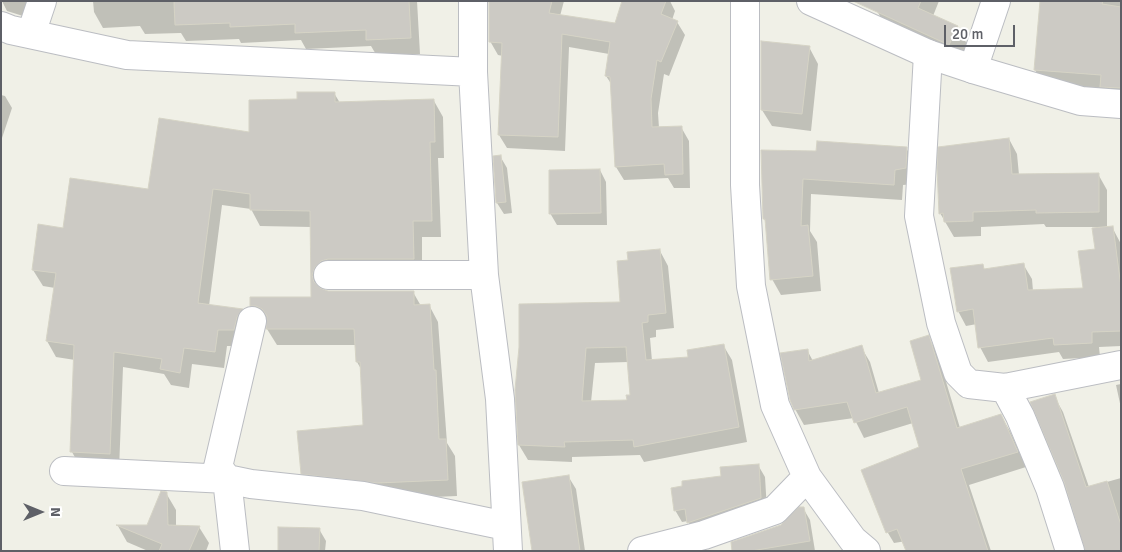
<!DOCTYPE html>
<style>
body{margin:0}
#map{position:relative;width:1122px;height:552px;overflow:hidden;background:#f0f0e7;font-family:Signika,sans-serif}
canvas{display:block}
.frame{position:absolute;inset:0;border:2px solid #5e6067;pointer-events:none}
.north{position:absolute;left:15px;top:487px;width:50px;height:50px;-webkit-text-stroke:4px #fff;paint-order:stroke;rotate:90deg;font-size:14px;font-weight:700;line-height:20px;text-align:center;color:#5e6067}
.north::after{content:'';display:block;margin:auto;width:18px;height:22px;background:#5e6067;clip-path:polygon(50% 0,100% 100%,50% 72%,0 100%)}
.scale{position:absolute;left:944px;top:25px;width:71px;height:22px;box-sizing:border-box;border:2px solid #5e6067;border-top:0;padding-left:6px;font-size:15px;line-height:18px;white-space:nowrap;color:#5e6067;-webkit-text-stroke:4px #fff;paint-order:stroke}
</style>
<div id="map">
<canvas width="1122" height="552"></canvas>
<div class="frame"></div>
<div class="north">N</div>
<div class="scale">20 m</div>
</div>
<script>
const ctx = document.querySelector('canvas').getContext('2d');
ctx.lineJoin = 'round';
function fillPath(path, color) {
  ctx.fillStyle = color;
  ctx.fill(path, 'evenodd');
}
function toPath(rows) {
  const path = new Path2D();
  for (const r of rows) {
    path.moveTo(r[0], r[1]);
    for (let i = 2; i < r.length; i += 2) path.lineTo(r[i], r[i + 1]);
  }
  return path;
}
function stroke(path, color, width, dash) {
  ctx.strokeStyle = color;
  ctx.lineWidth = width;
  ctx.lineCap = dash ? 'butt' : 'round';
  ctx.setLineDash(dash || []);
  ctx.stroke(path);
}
fillPath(toPath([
 [2,1,27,1,23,16,7,11],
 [93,1,417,1,420,54,377,56,371,46,306,49,301,40,241,43,239,39,186,41,181,33,145,34,140,26,103,28,94,12],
 [490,1,564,1,560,16,616,24,623,1,670,1,675,11,672,20,677,22,685,35,669,76,664,74,658,113,659,128,681,127,689,141,690,188,674,188,668,178,624,180,616,167,612,85,606,76,609,54,569,47,565,151,507,148,499,135,503,56,498,55,490,41],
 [864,1,939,1,933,16,957,27,967,44,959,62,888,30,877,11],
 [1041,1,1121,1,1121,103,1044,85,1035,70],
 [809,47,818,64,811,131,772,126,762,110],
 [334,93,340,103,434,101,443,117,444,158,438,158,441,237,422,237,422,275,324,283,322,290,327,292,413,292,421,306,429,305,438,322,447,443,455,456,457,496,387,499,311,490,302,473,364,426,361,369,357,362,356,345,277,345,267,329,268,323,261,322,252,306,312,298,311,227,260,226,251,209,222,205,209,306,242,310,251,326,243,346,227,346,224,368,192,364,189,388,171,385,164,374,123,367,119,470,81,468,72,452,75,360,56,357,47,341,55,288,43,286,33,270,64,229,149,191,250,133,298,100],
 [1,95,5,96,12,108,1,141],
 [1009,139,1017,154,1019,175,1098,174,1107,190,1107,228,1112,227,1121,244,1121,346,1099,347,1100,357,1063,359,1059,352,988,362,980,347,977,324,966,326,958,311,982,265,985,270,1023,264,1032,279,1033,291,1084,289,1096,250,1100,227,1046,227,1044,224,981,227,981,236,954,237,940,213],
 [906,148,915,163,914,184,903,185,902,200,811,194,810,231,817,242,821,291,781,295,772,279,767,224,764,219,762,151,818,152],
 [500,156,507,168,512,213,504,214,497,203],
 [600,170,606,182,607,225,557,225,550,213],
 [660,251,668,266,674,328,656,330,656,337,650,338,652,361,690,358,723,345,732,360,747,442,644,462,640,455,572,457,572,462,528,460,519,445,517,390,622,303,629,261],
 [628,362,631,396,628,401,591,402,595,363],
 [928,337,937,352,960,428,1001,416,1010,431,1026,467,969,485,991,551,938,551,944,535,894,543,885,528,920,448,913,423,864,438,854,418,804,425,795,409,807,350,813,361,861,347,870,362,879,393,922,381],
 [1121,384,1121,408,1116,385],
 [1054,396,1063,412,1089,487,1121,478,1121,551,1086,551],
 [758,465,765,477,767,510,694,534,688,521,682,522,675,510,722,477],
 [568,476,576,489,585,551,538,551],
 [166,493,176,510,176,526,199,527,209,543,206,551,148,551,127,542,118,526,148,526],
 [803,508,810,520,815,551,733,551,781,526],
 [319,529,326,541,325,551,279,551]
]), '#0003');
const building = toPath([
 [174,1,409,1,411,38,366,40,366,30,295,33,295,24,230,27,230,23,175,25,174,1],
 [489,1,552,1,549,13,615,23,622,1,666,1,661,14,678,21,661,62,657,60,651,99,652,127,682,126,683,174,665,175,664,164,615,167,610,77,605,76,610,42,562,34,558,137,498,135,502,43,489,42,489,1],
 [853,1,921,1,918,8,958,26,949,45,853,1],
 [1040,1,1103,1,1102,4,1121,7,1121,88,1100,87,1101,75,1034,70,1040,1],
 [761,41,810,46,802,114,761,110,761,41],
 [297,92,335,92,335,102,434,99,435,142,430,142,432,221,413,221,414,259,328,259,321,261,315,267,312,275,314,282,320,288,328,291,414,291,414,305,430,304,434,370,436,370,439,439,446,439,448,480,377,483,301,474,297,431,363,425,360,362,356,362,354,329,266,329,267,316,262,309,256,306,250,306,250,297,311,297,310,211,250,210,250,194,213,189,198,303,243,309,237,317,234,330,218,330,215,352,184,348,180,373,160,369,162,359,114,352,110,454,70,452,74,345,46,341,56,273,32,270,38,224,63,228,70,178,148,189,159,118,249,132,249,100,297,99,297,92],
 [1009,138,1012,174,1099,173,1099,212,1036,213,1036,210,973,212,973,221,944,222,943,213,939,214,937,168,938,147,1009,138],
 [817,141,907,147,906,168,895,170,894,185,803,179,801,226,808,225,813,276,770,280,765,219,763,219,761,150,816,151,817,141],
 [501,155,506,202,496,203,493,156,501,155],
 [600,169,601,213,549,214,549,170,600,169],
 [1113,226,1121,287,1121,331,1092,332,1092,343,1054,345,1053,338,978,348,973,309,957,312,950,268,983,264,984,269,1024,263,1028,290,1083,288,1078,251,1095,249,1092,228,1113,226],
 [660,249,666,313,648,315,648,322,642,323,646,360,688,357,687,350,724,344,739,427,634,447,633,440,564,442,565,447,518,445,515,390,519,347,519,304,620,302,617,261,628,260,627,252,660,249],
 [626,347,630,395,626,395,627,400,582,401,586,348,626,347],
 [929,335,957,428,1001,414,1018,452,961,469,988,551,906,551,897,529,886,533,861,470,919,447,907,407,854,423,847,402,794,410,790,400,780,353,808,349,809,361,862,345,876,393,921,380,910,341,929,335],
 [1055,394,1086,487,1107,481,1121,525,1121,551,1085,551,1064,482,1030,402,1055,394],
 [759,464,761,498,687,523,685,509,674,511,671,488,682,486,682,481,721,476,720,467,759,464],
 [569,475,580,551,532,551,522,482,569,475],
 [161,491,167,492,168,525,200,526,189,551,159,551,162,544,116,525,147,525,161,491],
 [799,507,804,507,810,541,751,551,732,551,731,542,781,525,799,507],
 [278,527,320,528,319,551,278,551,278,527]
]);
fillPath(building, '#cccac4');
stroke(building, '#d5d3c5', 1);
const minor = toPath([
 [473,1,473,72,484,275,500,399,508,551],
 [745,1,745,185,751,286,775,405,807,477,853,540,866,551],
 [1,26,11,30,127,55,473,72],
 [31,34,42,1],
 [928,54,919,216,941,323,958,373,969,384,1005,388,1020,416,1050,488,1070,551],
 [973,69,996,1],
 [328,275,484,275],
 [1005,388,1121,365],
 [64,471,227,479,251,484,363,496,506,526],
 [235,551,227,479,218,467,252,321],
 [642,551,704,535,775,510,807,477]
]);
const tertiary = toPath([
 [811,1,928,54,973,69,1081,101,1121,104]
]);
stroke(minor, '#bbbdc2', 30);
stroke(tertiary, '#bbbdc2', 30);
stroke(minor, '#fff', 28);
stroke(tertiary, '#fff', 28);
</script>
